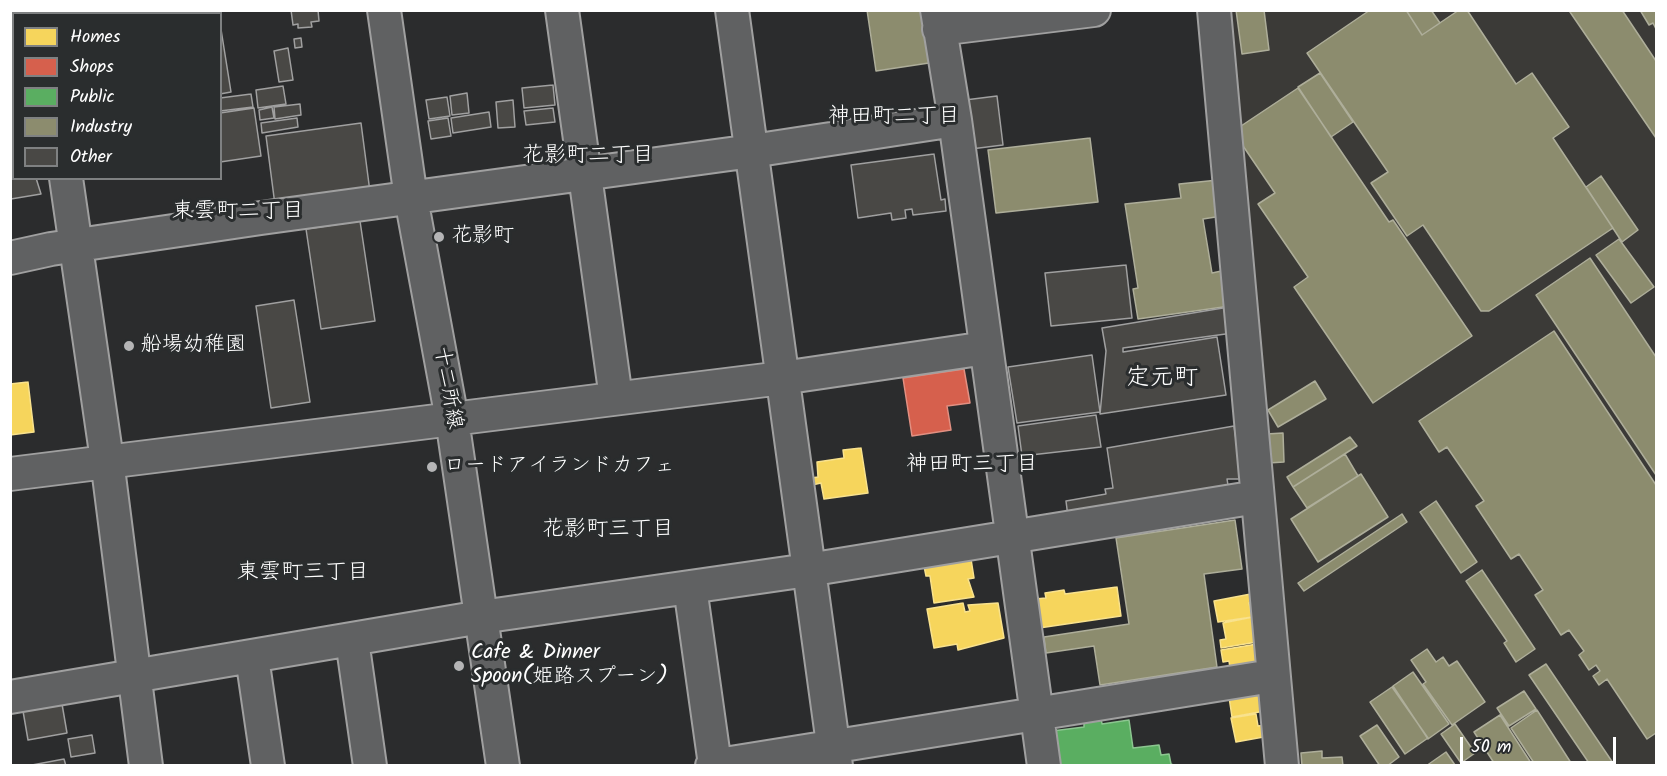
<!DOCTYPE html>
<meta charset="utf-8">
<style>
body{margin:0}
#map{position:relative;width:1667px;height:776px;overflow:hidden;background:#2b2c2d;font-family:Kalam,sans-serif}
canvas{display:block}
.frame{position:absolute;inset:0;border:12px solid #fff;pointer-events:none}
.legend{position:absolute;left:12px;top:12px;width:210px;height:168px;box-sizing:border-box;background:#2a2d2e;border:2px solid #7f8182;margin:0;padding:8px 10px;list-style:none;font-size:18px;color:#fff}
.legend li{display:flex;align-items:center;gap:12px;height:30px}
.legend b{width:30px;border:2px solid #7f8182}
.scale{position:absolute;left:1460px;top:737px;width:156px;height:27px;box-sizing:border-box;border:3px solid #fff;border-top:0;padding-left:8px;font-size:18px;line-height:21px;white-space:nowrap;color:#fff;-webkit-text-stroke:4px #2a2d2e;paint-order:stroke}
</style>
<div id="map">
<canvas width="1667" height="776"></canvas>
<div class="frame"></div>
<ul class="legend">
<li><b style="height:16px;background:#f6d55c"></b>Homes</li>
<li><b style="height:16px;background:#d6604d"></b>Shops</li>
<li><b style="height:16px;background:#5aae61"></b>Public</li>
<li><b style="height:16px;background:#8c8c6e"></b>Industry</li>
<li><b style="height:16px;background:#494845"></b>Other</li>
</ul>
<div class="scale">50 m</div>
</div>
<script>
const ctx = document.querySelector('canvas').getContext('2d');
ctx.lineJoin = 'round';
function fillPath(path, color) {
  ctx.fillStyle = color;
  ctx.fill(path, 'evenodd');
}
function toPath(rows) {
  const path = new Path2D();
  for (const r of rows) {
    path.moveTo(r[0], r[1]);
    for (let i = 2; i < r.length; i += 2) path.lineTo(r[i], r[i + 1]);
  }
  return path;
}
function stroke(path, color, width, dash) {
  ctx.strokeStyle = color;
  ctx.lineWidth = width;
  ctx.lineCap = dash ? 'butt' : 'round';
  ctx.setLineDash(dash || []);
  ctx.stroke(path);
}
function label(font, color, halo, rows, align = 'center') {
  ctx.font = font + ' Kalam,"Klee One",sans-serif';
  ctx.lineWidth = 6;
  ctx.setLineDash([]);
  ctx.textBaseline = 'middle';
  ctx.strokeStyle = halo;
  ctx.fillStyle = color;
  for (const [text, x, y, turn = 0] of rows) {
    ctx.save();
    ctx.translate(x, y);
    ctx.rotate((+turn || 0) * Math.PI / 180);
    ctx.textAlign = isNaN(turn) ? turn : align;
    if (halo) ctx.strokeText(text, 0, 0);
    ctx.fillText(text, 0, 0);
    ctx.restore();
  }
}
fillPath(toPath([
 [11,11,78,11,60,13,14,14,13,21,11,22],
 [1221,11,1656,11,1656,765,1294,765]
]), '#3b3a37');
const homes = toPath([
 [28,382,34,432,10,435,10,384,28,382],
 [861,448,868,493,824,499,821,483,812,485,811,478,818,477,817,462,844,458,843,450,861,448],
 [971,559,974,578,968,579,974,597,934,603,930,576,926,576,924,566,971,559],
 [1117,587,1121,616,1039,628,1035,599,1046,598,1045,593,1064,590,1065,594,1117,587],
 [1256,593,1258,601,1249,603,1252,617,1218,622,1214,601,1256,593],
 [963,603,965,612,970,611,968,605,998,603,1004,638,958,650,957,644,934,648,927,609,963,603],
 [1253,617,1257,642,1221,648,1220,640,1226,639,1223,623,1253,617],
 [1257,644,1261,670,1231,675,1229,661,1223,662,1221,650,1257,644],
 [1262,685,1270,710,1232,717,1229,697,1262,685],
 [1256,714,1258,726,1267,725,1269,736,1236,742,1231,718,1256,714]
]);
fillPath(homes, '#f6d55c');
stroke(homes, '#f9e28d', 1.5);
const shops = toPath([
 [964,369,970,403,947,406,951,430,912,436,903,378,964,369]
]);
fillPath(shops, '#d6604d');
stroke(shops, '#e29082', 1.5);
const public = toPath([
 [1101,718,1102,724,1129,720,1133,748,1159,745,1161,755,1169,754,1171,764,1175,766,1057,766,1052,731,1084,727,1084,720,1101,718]
]);
fillPath(public, '#5aae61');
stroke(public, '#8cc690', 1.5);
const industry = toPath([
 [867,10,922,10,929,63,876,71,867,10],
 [1236,10,1264,10,1269,50,1242,54,1236,10],
 [1370,10,1406,10,1422,35,1459,10,1467,10,1516,84,1532,73,1569,127,1553,138,1613,228,1489,311,1481,311,1423,225,1407,236,1371,183,1388,172,1307,53,1370,10],
 [1406,10,1431,10,1440,23,1422,35,1406,10],
 [1573,10,1622,10,1656,61,1656,138,1570,12,1573,10],
 [1640,10,1656,10,1656,29,1653,23,1649,25,1640,10],
 [1320,73,1353,122,1331,137,1298,87,1320,73],
 [1298,88,1389,222,1393,220,1472,336,1373,403,1294,287,1308,277,1258,204,1275,193,1241,143,1241,126,1298,88],
 [1090,138,1098,202,996,213,988,150,1090,138],
 [1601,176,1638,230,1622,242,1586,187,1601,176],
 [1218,180,1222,216,1203,219,1212,273,1226,270,1230,298,1223,307,1138,319,1133,289,1138,288,1125,204,1181,198,1179,184,1218,180],
 [1619,239,1654,287,1631,303,1596,255,1619,239],
 [1590,258,1656,357,1656,475,1536,295,1590,258],
 [1554,331,1656,485,1656,733,1647,739,1607,679,1599,685,1593,676,1600,671,1596,665,1589,670,1579,655,1584,651,1569,630,1561,635,1535,595,1543,590,1519,554,1511,559,1476,506,1484,501,1447,447,1439,452,1419,421,1554,331],
 [1315,381,1326,399,1278,427,1268,410,1315,381],
 [1283,433,1284,462,1268,463,1266,434,1283,433],
 [1350,437,1357,446,1293,487,1287,477,1350,437],
 [1345,454,1358,476,1307,508,1293,487,1345,454],
 [1361,474,1388,517,1318,562,1291,519,1361,474],
 [1436,501,1477,562,1461,573,1420,512,1436,501],
 [1402,514,1407,522,1304,591,1298,583,1402,514],
 [1235,520,1242,569,1204,574,1217,667,1100,685,1094,646,1046,653,1044,637,1129,624,1116,538,1235,520],
 [1482,570,1535,649,1516,662,1504,643,1507,641,1466,581,1482,570],
 [1427,649,1436,662,1443,657,1449,666,1457,661,1485,702,1452,725,1423,684,1426,682,1411,660,1427,649],
 [1546,664,1613,763,1610,766,1591,766,1529,675,1546,664],
 [1413,672,1449,724,1428,739,1393,686,1413,672],
 [1392,687,1428,738,1405,754,1370,702,1392,687],
 [1524,691,1536,709,1509,726,1497,708,1524,691],
 [1537,710,1573,766,1536,766,1511,728,1537,710],
 [1500,715,1533,766,1496,766,1474,732,1500,715],
 [1455,724,1475,753,1461,763,1441,734,1455,724],
 [1377,725,1399,757,1387,766,1380,766,1360,736,1377,725],
 [1322,751,1322,758,1342,757,1343,766,1302,766,1301,753,1322,751],
 [1446,752,1455,765,1426,766,1446,752]
]);
fillPath(industry, '#8c8c6e');
stroke(industry, '#aeae9a', 1.5);
const building = toPath([
 [291,10,318,10,319,21,311,22,312,27,298,28,298,24,293,25,291,10],
 [220,23,231,92,220,94,220,23],
 [301,38,302,47,295,48,294,39,301,38],
 [10,44,14,44,14,79,10,79,10,44],
 [288,48,293,80,279,82,274,51,288,48],
 [10,82,14,82,14,124,10,125,10,82],
 [553,85,555,105,524,108,522,88,553,85],
 [283,86,286,104,258,108,256,90,283,86],
 [467,93,469,113,452,115,450,96,467,93],
 [251,94,253,107,220,111,220,98,251,94],
 [997,96,1003,145,971,149,965,100,997,96],
 [447,97,450,116,429,119,426,100,447,97],
 [513,100,515,127,498,128,496,102,513,100],
 [300,104,301,115,275,119,274,107,300,104],
 [272,107,274,118,260,120,259,110,272,107],
 [254,108,261,156,220,162,220,113,254,108],
 [553,108,555,122,526,125,524,111,553,108],
 [489,112,491,127,453,133,451,118,489,112],
 [297,118,298,127,262,133,261,123,297,118],
 [448,118,451,136,431,139,428,121,448,118],
 [361,123,370,192,275,205,266,136,361,123],
 [14,136,14,163,10,163,10,137,14,136],
 [934,154,941,200,945,199,946,211,913,215,912,209,905,210,906,218,892,220,891,213,858,218,851,165,934,154],
 [14,169,14,178,36,178,41,194,11,199,10,170,14,169],
 [360,221,375,321,321,329,306,229,360,221],
 [1126,265,1132,318,1051,326,1045,273,1126,265],
 [294,300,310,402,271,408,256,306,294,300],
 [1229,307,1233,333,1123,348,1123,352,1217,337,1226,395,1100,414,1106,351,1102,328,1229,307],
 [1092,355,1100,412,1017,423,1008,367,1092,355],
 [1096,415,1101,447,1022,456,1018,426,1096,415],
 [1234,426,1240,466,1246,479,1227,479,1229,491,1068,517,1066,501,1106,494,1105,489,1113,488,1107,448,1234,426],
 [62,704,67,733,28,740,23,711,62,704],
 [92,735,95,753,71,757,68,739,92,735],
 [64,759,66,766,32,766,32,765,64,759]
]);
fillPath(building, '#494845');
stroke(building, '#a0a0a0', 1.5);
const minor = toPath([
 [384,10,411,198,452,419,503,766],
 [562,10,616,398],
 [732,10,836,766],
 [937,10,955,120,1044,766],
 [1214,10,1282,766],
 [126,14,145,10],
 [939,29,1094,10],
 [10,31,14,31],
 [66,178,107,460,146,766],
 [10,258,51,249,261,218,752,151,955,120],
 [10,474,782,378,986,348],
 [690,587,715,765],
 [352,640,370,766],
 [252,657,268,766],
 [10,697,481,617,808,570,1257,497],
 [712,766,1272,676]
]);
stroke(minor, '#a0a0a0', 36);
stroke(minor, '#606162', 32);
for (const [x, y, r, color] of [
 [439,237,6,"#b5b5b6"],
 [129,346,6,"#b5b5b6"],
 [432,467,6,"#b5b5b6"],
 [459,666,6,"#b5b5b6"]
]) {
  const dot = new Path2D();
  dot.arc(x, y, r, 0, 2 * Math.PI);
  ctx.fillStyle = color;
  ctx.fill(dot);
  stroke(dot, '#2a2d2e', 2);
}
label('21px', '#fff', '#2a2d2e', [
 ["花影町",451,237],
 ["船場幼稚園",141,346],
 ["ロードアイランドカフェ",444,467],
 ["Cafe & Dinner",471,654],
 ["Spoon(姫路スプーン)",471,678]
], 'left');
label('21px', '#fff', '#2a2d2e', [
 ["十二所線",446,388,80]
]);
label('22px', '#fff', '#2a2d2e', [
 ["神田町二丁目",894,118],
 ["花影町二丁目",588,157],
 ["東雲町二丁目",238,213],
 ["神田町三丁目",972,466],
 ["花影町三丁目",608,531],
 ["東雲町三丁目",303,574]
]);
label('24px', '#fff', '#2a2d2e', [
 ["定元町",1162,380]
]);
</script>
